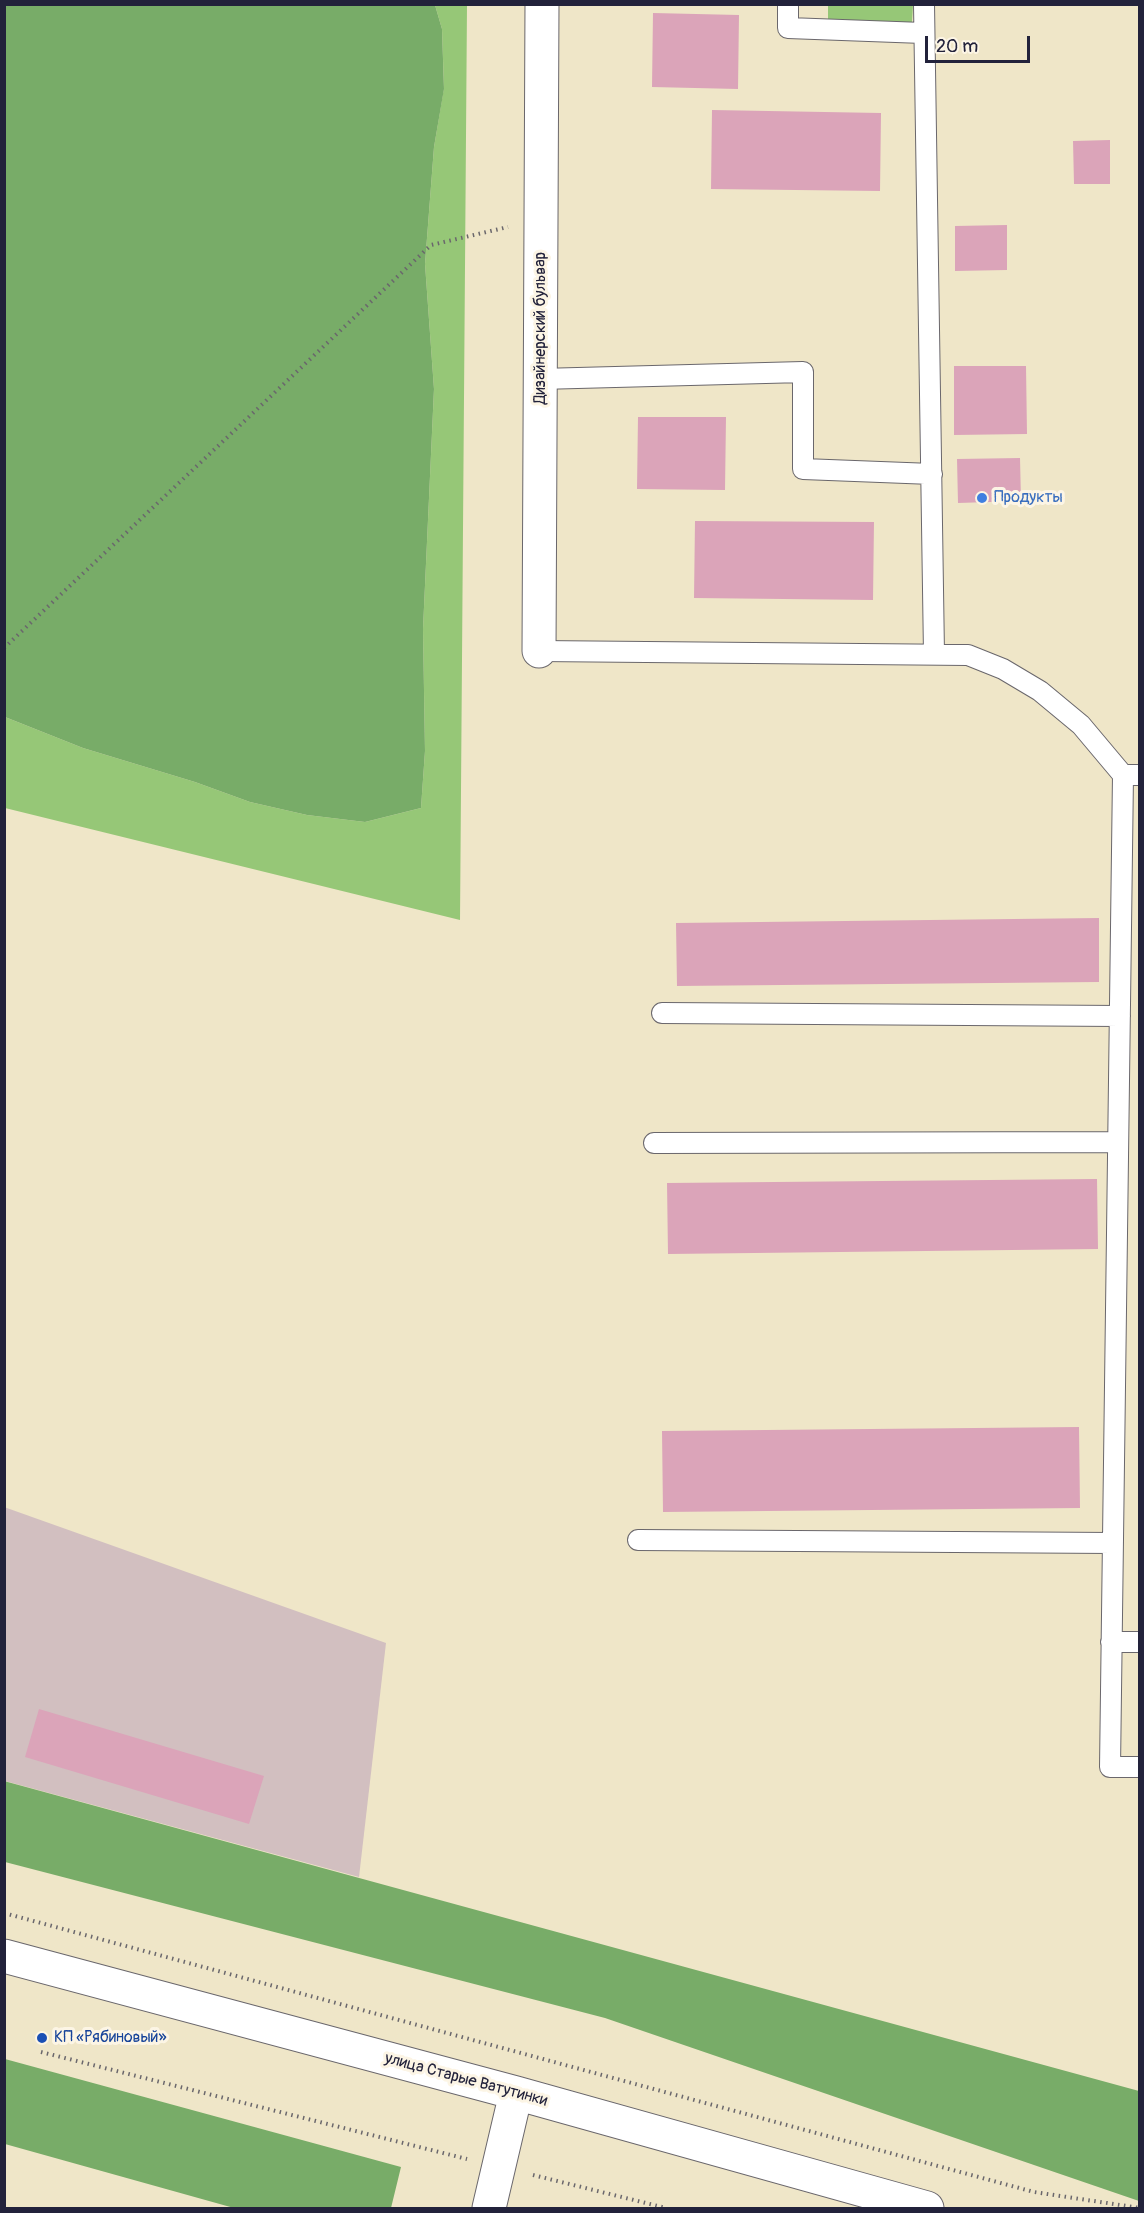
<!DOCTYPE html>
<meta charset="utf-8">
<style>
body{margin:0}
#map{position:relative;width:1144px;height:2213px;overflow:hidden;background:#efe6c8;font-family:Pangolin,sans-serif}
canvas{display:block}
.frame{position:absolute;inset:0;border:6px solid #22223b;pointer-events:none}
.scale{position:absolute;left:925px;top:36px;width:105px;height:27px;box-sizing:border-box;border:3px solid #22223b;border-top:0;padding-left:8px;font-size:18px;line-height:21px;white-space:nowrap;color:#22223b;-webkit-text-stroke:4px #fcf5e5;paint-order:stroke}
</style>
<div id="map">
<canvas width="1144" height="2213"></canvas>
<div class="frame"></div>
<div class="scale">20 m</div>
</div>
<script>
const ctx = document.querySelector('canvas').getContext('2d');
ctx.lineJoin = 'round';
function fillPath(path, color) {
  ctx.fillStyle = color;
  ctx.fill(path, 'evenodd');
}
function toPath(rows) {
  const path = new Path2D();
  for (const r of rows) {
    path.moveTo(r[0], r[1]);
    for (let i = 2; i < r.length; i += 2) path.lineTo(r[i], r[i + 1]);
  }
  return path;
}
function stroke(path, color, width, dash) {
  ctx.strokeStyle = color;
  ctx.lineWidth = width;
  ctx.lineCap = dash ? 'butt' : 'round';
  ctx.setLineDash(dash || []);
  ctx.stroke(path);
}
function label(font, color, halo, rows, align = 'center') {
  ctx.font = font + ' Pangolin,sans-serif';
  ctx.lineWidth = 6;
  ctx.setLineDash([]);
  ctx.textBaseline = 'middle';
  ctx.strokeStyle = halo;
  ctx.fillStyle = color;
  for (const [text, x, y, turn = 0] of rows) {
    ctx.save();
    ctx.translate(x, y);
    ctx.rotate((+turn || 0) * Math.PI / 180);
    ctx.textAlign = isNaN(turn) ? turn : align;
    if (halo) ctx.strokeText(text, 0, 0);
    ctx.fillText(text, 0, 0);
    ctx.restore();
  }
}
fillPath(toPath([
 [4,1507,386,1643,359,1877,5,1781]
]), '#d2bfc0');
fillPath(toPath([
 [435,5,467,5,460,920,5,808,5,717,83,748,195,782,250,802,307,815,365,822,421,808,425,751,423,629,434,389,425,264,434,147,444,88,442,29],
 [828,5,913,5,912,23,828,19]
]), '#96c777');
fillPath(toPath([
 [4,5,435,5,442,29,444,89,434,147,425,264,434,389,423,629,425,751,421,808,365,822,307,815,250,802,195,782,83,748,5,717],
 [4,1781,1139,2091,1139,2201,605,2018,5,1862],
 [5,2059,401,2167,391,2208,234,2208,5,2144]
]), '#78ac68');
fillPath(toPath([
 [653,13,739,15,738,89,652,87],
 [712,110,881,113,880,191,711,189],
 [1110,140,1110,184,1074,184,1073,141],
 [1007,225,1007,270,955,271,955,226],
 [954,366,1026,366,1027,434,954,435],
 [638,417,726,417,725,490,637,489],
 [1020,458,1021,501,958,503,957,459],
 [695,521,874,522,873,600,694,598],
 [1099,918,1099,982,677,986,676,923],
 [1097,1179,1098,1249,668,1254,667,1183],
 [1079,1427,1080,1508,663,1512,662,1431],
 [39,1709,264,1776,249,1824,25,1757]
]), '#dba4b9');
const service = toPath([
 [788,4,788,28,923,33],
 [924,4,934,654],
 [540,379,803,372,803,469,932,474],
 [539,651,968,655,1003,669,1040,691,1081,725,1123,775,1140,775],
 [1123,775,1110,1767,1140,1767],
 [662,1013,1120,1016],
 [654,1143,1118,1142],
 [638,1540,1113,1543],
 [1111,1642,1140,1642]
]);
const minor = toPath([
 [539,651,542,4]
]);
const secondary = toPath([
 [4,1956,516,2093,927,2208],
 [489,2208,516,2093]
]);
stroke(service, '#6a676c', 22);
stroke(minor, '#6a676c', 35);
stroke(secondary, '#6a676c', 35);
stroke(toPath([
 [4,648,431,245,508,227],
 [4,1913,1034,2192,1140,2208],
 [41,2052,467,2159],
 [533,2175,666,2208]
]), '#6a676c', 4, [1.5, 4.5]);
stroke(service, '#fff', 20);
stroke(minor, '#fff', 33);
stroke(secondary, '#fff', 33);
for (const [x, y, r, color] of [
 [982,498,6,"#3f7fe0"],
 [42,2038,6,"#1a4fb4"]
]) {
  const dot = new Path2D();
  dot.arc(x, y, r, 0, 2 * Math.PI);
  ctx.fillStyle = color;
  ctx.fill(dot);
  stroke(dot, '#fcf5e5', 2);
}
label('16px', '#22223b', '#fcf5e5', [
 ["Дизайнерский бульвар",541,328,-90],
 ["улица Старые Ватутинки",466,2080,15]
]);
label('16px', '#366cbe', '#fcf5e5', [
 ["Продукты",994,498]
], 'left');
label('16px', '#164399', '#fcf5e5', [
 ["КП «Рябиновый»",54,2038]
], 'left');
</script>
